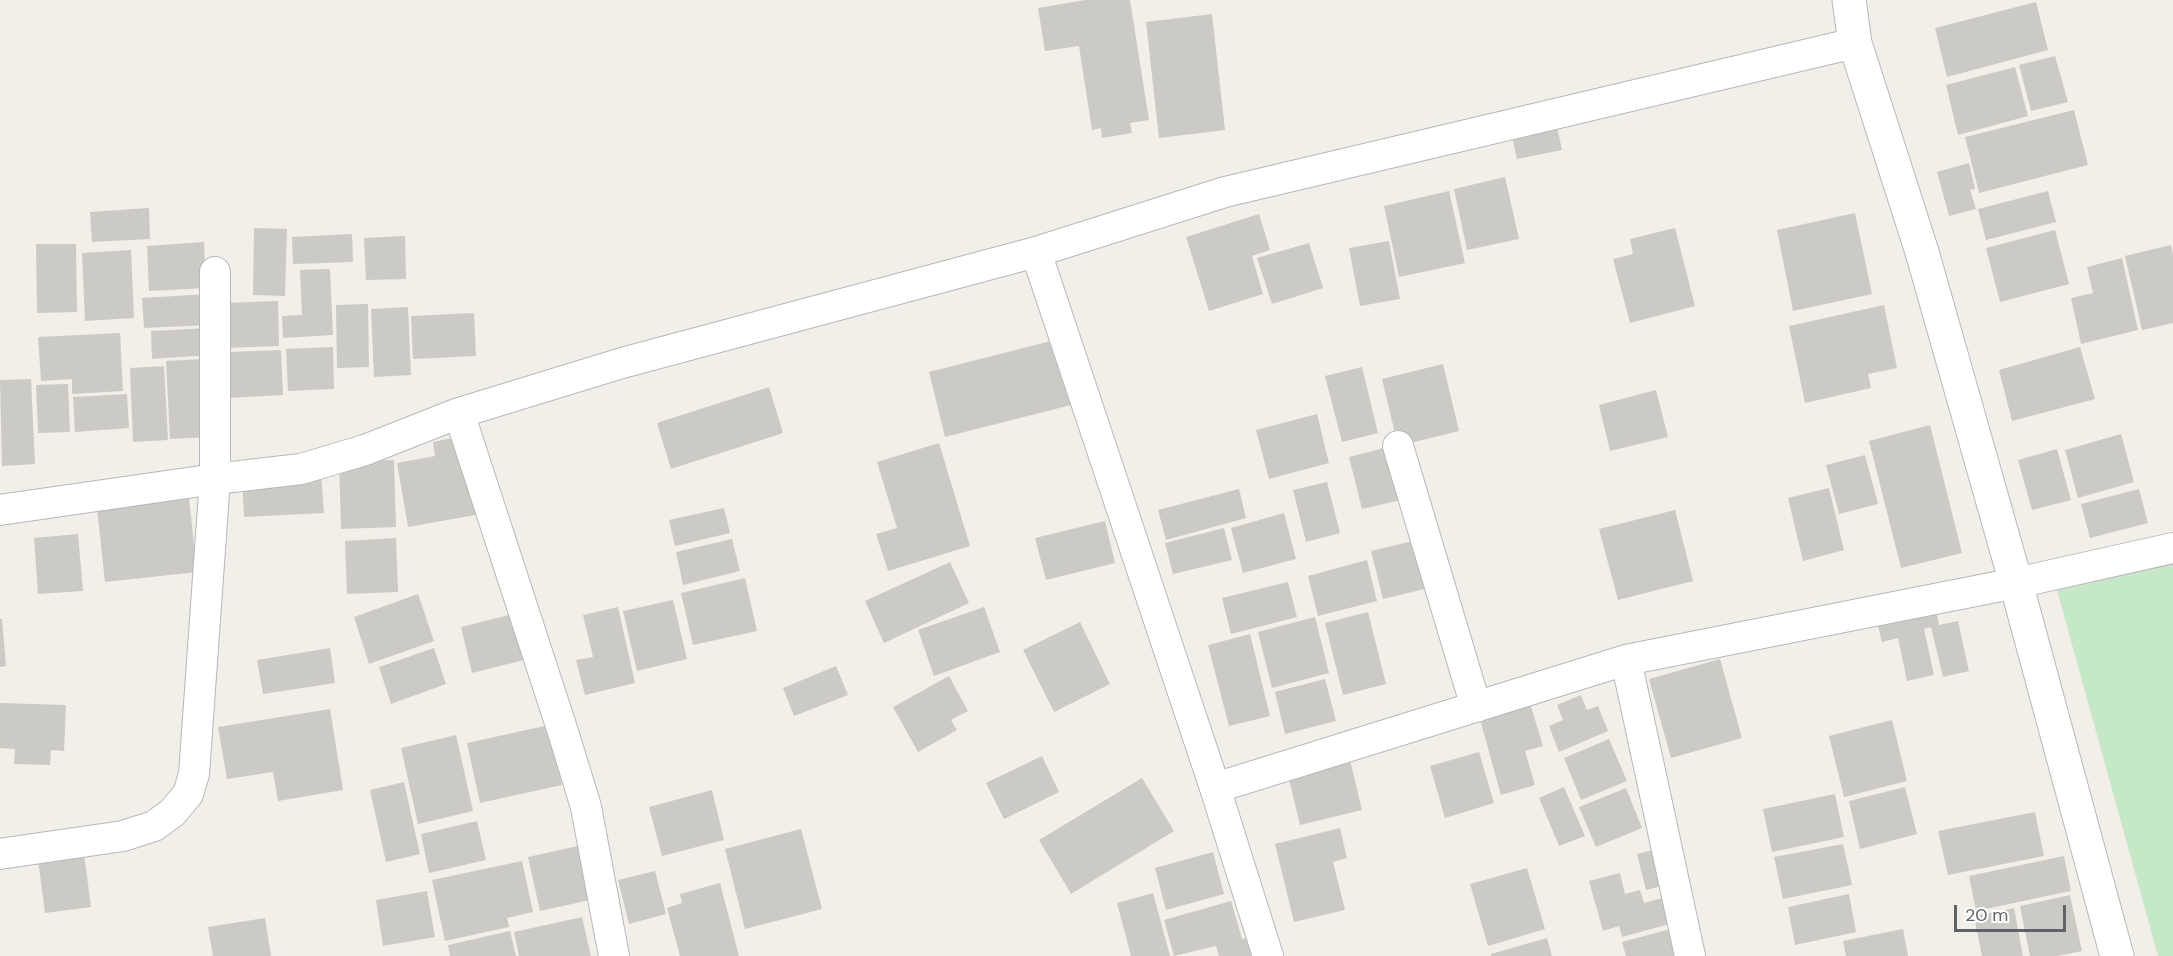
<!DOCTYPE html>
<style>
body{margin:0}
#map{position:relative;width:2173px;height:956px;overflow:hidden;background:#f1efe8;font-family:"DM Sans",sans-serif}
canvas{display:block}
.scale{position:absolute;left:1954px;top:905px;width:112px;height:27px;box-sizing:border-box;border:3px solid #5f6368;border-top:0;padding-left:8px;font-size:18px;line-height:21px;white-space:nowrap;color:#5f6368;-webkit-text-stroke:4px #fff;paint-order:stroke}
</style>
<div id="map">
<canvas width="2173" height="956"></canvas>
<div class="scale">20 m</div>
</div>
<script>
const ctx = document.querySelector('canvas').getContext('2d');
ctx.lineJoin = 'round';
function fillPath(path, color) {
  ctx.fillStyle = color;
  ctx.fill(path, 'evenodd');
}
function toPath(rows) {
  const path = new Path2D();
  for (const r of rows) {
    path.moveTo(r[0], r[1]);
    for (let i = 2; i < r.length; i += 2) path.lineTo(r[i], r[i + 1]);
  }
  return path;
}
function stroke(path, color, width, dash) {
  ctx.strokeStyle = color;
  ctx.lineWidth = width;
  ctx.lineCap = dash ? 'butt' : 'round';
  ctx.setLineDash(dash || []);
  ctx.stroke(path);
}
fillPath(toPath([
 [2173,557,2173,956,2158,956,2055,583]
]), '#c5e8c5');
fillPath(toPath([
 [1085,0,1130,0,1149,120,1130,123,1132,133,1102,138,1101,128,1092,130,1079,46,1045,51,1038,8],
 [2036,2,2048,50,1947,77,1935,28],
 [1212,14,1225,130,1159,138,1146,22],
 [2055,56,2068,102,2031,111,2019,65],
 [2015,67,2028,116,1958,135,1946,85],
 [2074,110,2088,165,1979,193,1965,137],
 [1555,118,1562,150,1517,159,1510,128],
 [1969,163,1975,189,1970,190,1976,209,1949,216,1937,172],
 [1505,177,1519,239,1467,250,1454,189],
 [1449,191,1465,263,1399,277,1384,206],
 [2048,191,2056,222,1986,240,1978,209],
 [149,208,150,239,92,242,90,212],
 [1855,213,1872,294,1793,311,1777,230],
 [1259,214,1270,250,1252,256,1263,294,1209,311,1186,237],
 [254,228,287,229,285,296,253,295],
 [1675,228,1695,306,1630,323,1613,259,1633,254,1630,239],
 [2055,230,2069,284,2000,302,1986,248],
 [352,234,353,262,293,264,292,237],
 [405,236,406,279,366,280,364,238],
 [1389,241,1400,299,1360,306,1349,248],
 [204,242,206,288,149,291,147,246],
 [1309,243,1323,288,1272,304,1257,258],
 [36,244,76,244,77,312,37,313],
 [2171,245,2173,255,2173,323,2142,330,2125,256],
 [131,250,134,318,85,321,82,253],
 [2122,258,2138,330,2081,344,2071,298,2093,293,2087,267],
 [330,269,333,335,283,338,282,316,302,315,300,270],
 [208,294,209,325,144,328,142,298],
 [278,301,279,346,225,348,224,303],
 [368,304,369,367,337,368,336,305],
 [1884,305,1897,368,1868,374,1871,388,1805,403,1789,326],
 [408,307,411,375,374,377,371,309],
 [474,313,476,356,413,359,411,316],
 [209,328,210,355,152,359,151,331],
 [120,333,123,391,72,394,72,379,41,381,38,337],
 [1055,340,1071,405,945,437,929,372],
 [333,347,334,389,288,391,286,349],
 [2080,347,2095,399,2012,421,1999,370],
 [281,350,283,395,229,398,227,352],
 [205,359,210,437,170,439,166,361],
 [1443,364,1459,431,1398,446,1382,379],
 [164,366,168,440,133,442,130,368],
 [1362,367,1378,433,1342,442,1325,376],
 [31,379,35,464,2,466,0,380],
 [68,384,70,432,38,433,36,385],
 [769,387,783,433,671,469,657,423],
 [1656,390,1668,437,1610,451,1599,405],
 [127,394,129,428,75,432,73,397],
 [1317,414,1329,463,1269,479,1256,430],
 [1930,425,1962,553,1901,568,1869,441],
 [2121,434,2134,482,2078,498,2065,450],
 [461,436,481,514,408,527,397,463,435,456,433,442],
 [939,443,970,546,888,571,876,534,897,528,877,462],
 [1388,447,1401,500,1362,509,1349,457],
 [2057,449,2071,500,2032,510,2018,460],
 [1865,455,1878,504,1839,514,1826,465],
 [394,460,396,527,341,529,339,462],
 [321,473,324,513,244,517,242,478],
 [1327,482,1340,533,1306,542,1293,490],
 [1829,488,1844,550,1803,561,1788,498],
 [1239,489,1246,518,1166,540,1158,510],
 [2139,489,2148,523,2090,538,2081,504],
 [189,498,197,572,105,582,97,508],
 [724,508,730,533,675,546,669,520],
 [1675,510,1693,581,1618,600,1599,529],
 [1284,513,1296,559,1243,573,1231,528],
 [1105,521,1115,563,1046,580,1035,538],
 [1224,528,1232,560,1173,574,1165,543],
 [78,534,83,591,38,594,34,538],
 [396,538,398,592,347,594,345,541],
 [732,539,740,571,683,585,676,552],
 [1417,540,1429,588,1383,599,1371,551],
 [1367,560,1377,601,1318,616,1308,576],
 [950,562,969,603,884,643,865,601],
 [745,578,757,631,693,645,681,593],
 [1288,582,1297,617,1231,634,1222,598],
 [418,594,434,641,369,664,354,617],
 [673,600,687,659,637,671,623,611],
 [1935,604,1939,625,1958,621,1969,671,1943,677,1931,627,1924,629,1934,675,1907,681,1898,638,1882,642,1876,618],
 [618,607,635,683,585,695,576,660,593,657,583,615],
 [984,607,1000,652,934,676,918,630],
 [521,612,532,658,472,673,461,627],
 [1368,612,1386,684,1343,695,1325,623],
 [1315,617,1329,673,1272,688,1258,632],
 [0,619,2,619,6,666,0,667],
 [1080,622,1110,684,1054,712,1023,650],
 [1250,634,1270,716,1229,726,1208,645],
 [330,648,335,683,263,694,257,660],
 [434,648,446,684,391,704,379,667],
 [1720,659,1742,738,1671,758,1649,679],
 [836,666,848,695,794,716,783,688],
 [949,676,968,711,951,720,957,730,918,752,893,707],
 [1325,679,1336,721,1285,734,1275,692],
 [1581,695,1587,710,1598,706,1608,731,1559,752,1549,726,1563,720,1557,705],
 [1529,700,1543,746,1525,751,1535,785,1501,795,1479,716],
 [0,703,66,705,64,751,51,750,50,765,14,764,15,749,0,748],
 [330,709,343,790,278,801,273,772,227,779,218,727],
 [1892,720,1907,781,1844,797,1829,736],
 [549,725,562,785,480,803,467,743],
 [456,735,473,811,418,824,401,748],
 [1609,739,1627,781,1581,800,1564,758],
 [1479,752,1494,803,1445,818,1430,766],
 [1042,756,1059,792,1004,819,986,783],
 [1349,756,1362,810,1300,825,1287,771],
 [1142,778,1174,831,1071,894,1039,840],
 [404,782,420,854,386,862,370,790],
 [1564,787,1585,836,1559,846,1539,798],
 [1905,787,1917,834,1860,849,1849,801],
 [1626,788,1642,828,1596,847,1579,807],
 [712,790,724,840,662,856,649,807],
 [1835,794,1844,837,1772,852,1763,809],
 [2035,812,2044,856,1948,875,1938,831],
 [477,821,486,860,429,873,421,834],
 [1340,828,1347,858,1333,862,1345,910,1294,922,1275,844],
 [801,829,822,909,745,929,725,849],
 [1843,844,1852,885,1783,899,1774,857],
 [83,846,91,907,45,913,37,852],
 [578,846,590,900,540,911,528,857],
 [1661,848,1670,884,1646,890,1637,854],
 [1213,852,1224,894,1166,910,1155,868],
 [2064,856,2071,891,1976,911,1969,876],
 [522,861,533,912,507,918,509,927,445,941,432,880],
 [1527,868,1545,929,1488,946,1470,884],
 [655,871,666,914,629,924,618,880],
 [1620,873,1625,894,1640,890,1644,903,1666,897,1673,923,1622,937,1619,926,1603,931,1589,881],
 [720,883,739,956,680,956,667,908,682,903,680,894],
 [427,891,435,937,383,946,376,900],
 [1153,893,1170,956,1131,956,1117,903],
 [1849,894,1856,932,1795,945,1788,907],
 [2070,895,2082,951,2057,956,2030,956,2020,906],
 [1231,901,1242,939,1256,935,1261,956,1219,956,1216,946,1174,956,1164,920],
 [2014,908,2023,956,1982,956,1974,916],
 [582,917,591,956,519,956,514,932],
 [265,918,271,956,213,956,208,927],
 [1674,928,1681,956,1626,956,1622,942],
 [1903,929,1908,956,1846,956,1843,941],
 [510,931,516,956,450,956,448,945],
 [1547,938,1552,956,1491,956,1491,954]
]), '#cccac5');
const minor = toPath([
 [1036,252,1215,788,1626,660,2016,583,2173,548],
 [459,413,564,735,586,807,614,956],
 [1398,446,1476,707],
 [0,510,215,479,301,469,365,450,459,413,622,363,1036,252,1225,192,1855,43],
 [1626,660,1690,956],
 [1215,788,1268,956],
 [0,854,123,836,154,826,172,813,188,794,194,774,215,479,215,272]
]);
const tertiary = toPath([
 [1849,0,1855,43,1922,252,2016,583,2117,956]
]);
stroke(minor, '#b5b8bc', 32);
stroke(tertiary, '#b5b8bc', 35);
stroke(minor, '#fff', 30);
stroke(tertiary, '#fff', 33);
</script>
